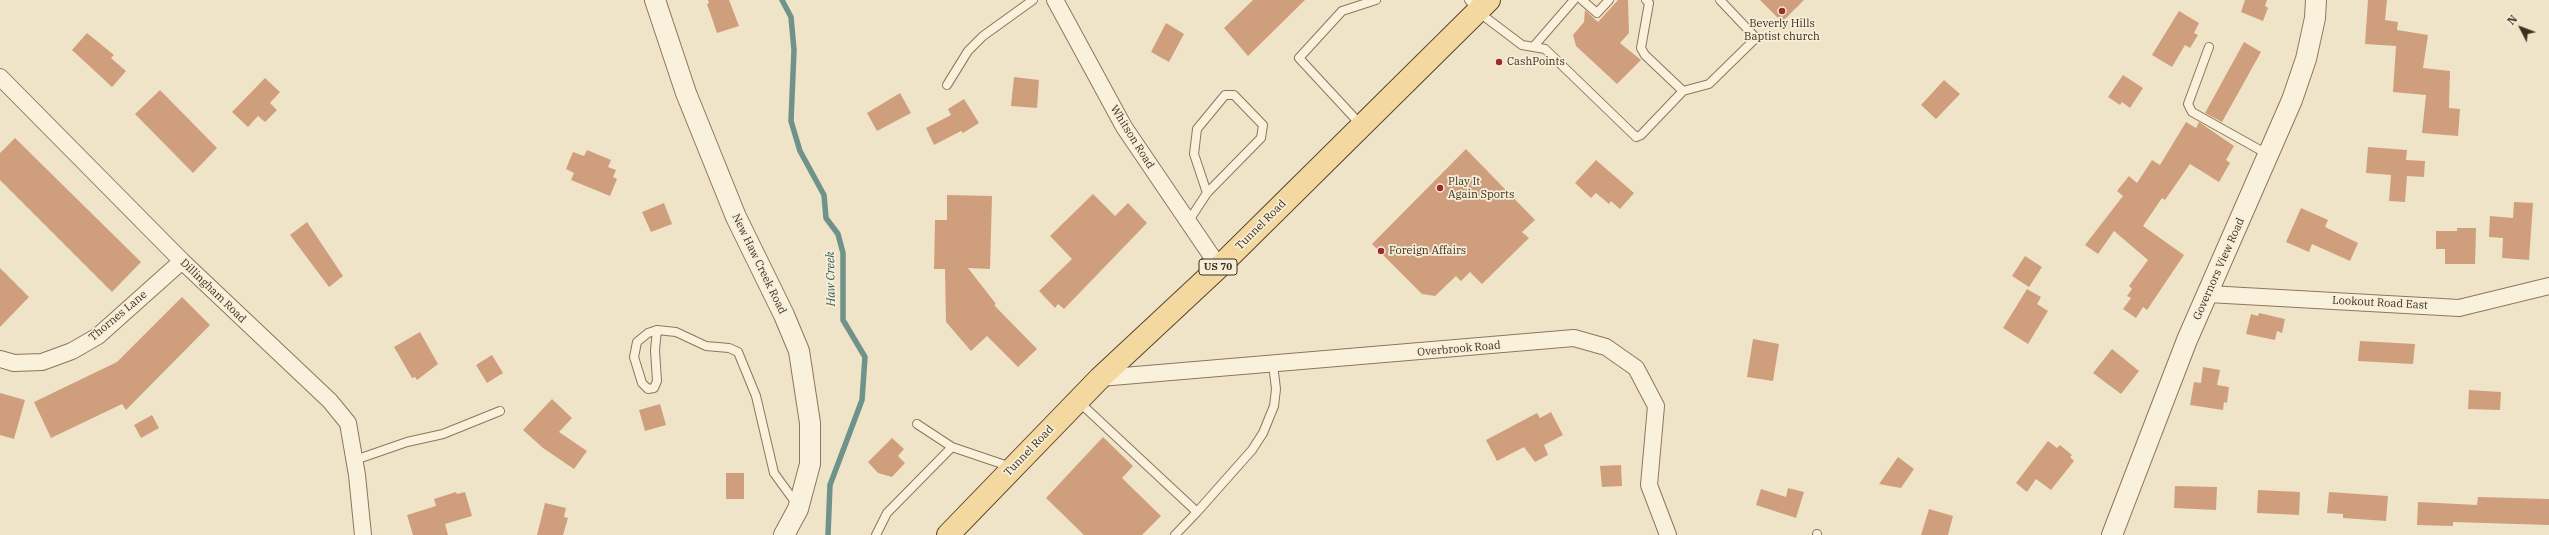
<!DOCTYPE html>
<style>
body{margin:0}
#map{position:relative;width:2549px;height:535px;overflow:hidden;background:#f0e4c8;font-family:"IBM Plex Serif",serif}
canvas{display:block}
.north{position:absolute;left:2501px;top:8px;width:40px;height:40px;-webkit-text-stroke:3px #f7eed8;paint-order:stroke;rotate:312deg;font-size:11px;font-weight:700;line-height:16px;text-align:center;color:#3d2e20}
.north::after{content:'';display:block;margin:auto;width:14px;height:18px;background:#3d2e20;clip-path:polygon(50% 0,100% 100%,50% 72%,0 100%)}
</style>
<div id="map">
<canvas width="2549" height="535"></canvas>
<div class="north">N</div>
</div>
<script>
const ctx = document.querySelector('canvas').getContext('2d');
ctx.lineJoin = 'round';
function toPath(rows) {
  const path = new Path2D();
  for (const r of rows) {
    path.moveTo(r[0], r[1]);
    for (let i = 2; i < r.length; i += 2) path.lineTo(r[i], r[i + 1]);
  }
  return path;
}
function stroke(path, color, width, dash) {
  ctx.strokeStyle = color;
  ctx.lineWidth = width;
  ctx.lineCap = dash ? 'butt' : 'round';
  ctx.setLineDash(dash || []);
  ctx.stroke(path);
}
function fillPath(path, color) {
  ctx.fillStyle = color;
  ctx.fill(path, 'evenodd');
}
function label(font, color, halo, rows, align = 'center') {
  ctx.font = font + ' "IBM Plex Serif",serif';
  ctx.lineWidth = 3.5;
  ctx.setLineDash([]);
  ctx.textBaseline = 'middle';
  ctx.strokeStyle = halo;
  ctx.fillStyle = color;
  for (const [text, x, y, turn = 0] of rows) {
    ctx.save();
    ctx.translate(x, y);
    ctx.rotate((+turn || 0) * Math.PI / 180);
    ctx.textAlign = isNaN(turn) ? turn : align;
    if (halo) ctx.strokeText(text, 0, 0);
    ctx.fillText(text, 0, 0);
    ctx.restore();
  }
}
stroke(toPath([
 [782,0,791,17,794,50,791,121,800,151,824,195,826,218,838,234,843,253,843,320,865,357,862,400,830,485,828,535]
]), '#6f938a', 5.5);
fillPath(toPath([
 [708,0,729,0,739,26,717,33,707,4,709,3],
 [1253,0,1305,0,1248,56,1224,28],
 [1618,0,1628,0,1629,33,1620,43,1641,60,1617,84,1576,46,1573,35,1584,22,1585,10,1598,22],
 [1760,0,1804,0,1782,22],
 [2245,0,2267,0,2265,6,2268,8,2263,21,2241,12],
 [2368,0,2387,0,2385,20,2398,22,2397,30,2428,35,2423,68,2450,71,2449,108,2460,109,2458,136,2422,133,2426,95,2393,92,2396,46,2365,44],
 [2179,11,2199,23,2194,33,2198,35,2190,48,2185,45,2172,67,2152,55],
 [1166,23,1184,34,1169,62,1151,52],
 [87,33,114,55,111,58,126,71,112,87,72,50],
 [2244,42,2261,52,2222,122,2205,113],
 [2123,75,2143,88,2130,108,2122,102,2120,105,2108,97],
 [1014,77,1039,80,1037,108,1011,106],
 [265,78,280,92,270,103,277,110,265,122,258,116,248,127,232,112],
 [1944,80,1960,94,1936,119,1921,105],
 [160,90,217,148,193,173,135,114],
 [900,93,911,113,877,131,867,113],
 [964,99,979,123,963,133,961,131,934,145,926,128,951,115,948,109],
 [2186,122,2196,128,2199,122,2234,146,2226,160,2230,163,2219,182,2190,164,2165,200,2162,198,2143,226,2184,255,2147,310,2143,307,2136,318,2123,309,2131,298,2127,296,2132,289,2129,286,2148,260,2114,231,2098,254,2085,245,2123,196,2117,191,2129,176,2137,183,2152,160,2160,165],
 [15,138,141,262,112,292,0,180,0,153],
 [2368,147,2407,150,2406,160,2425,161,2424,177,2407,176,2405,202,2389,201,2391,175,2366,173],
 [1466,149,1535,220,1522,232,1529,238,1482,284,1470,272,1461,281,1456,276,1435,296,1422,294,1372,244],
 [587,150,611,160,608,167,616,170,613,177,617,179,610,196,571,180,574,173,566,169,573,152,584,156],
 [1596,160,1634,193,1620,209,1611,201,1609,204,1596,193,1591,198,1575,183],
 [1093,194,1115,216,1128,203,1147,223,1064,309,1058,304,1055,308,1039,291,1072,259,1050,236],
 [947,195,992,196,990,269,968,268,996,304,994,305,1037,349,1018,367,987,336,971,351,946,322,945,269,934,269,935,220,947,220],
 [2514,202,2533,203,2529,260,2502,258,2503,238,2489,237,2490,216,2513,218],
 [664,203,672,224,651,232,642,212],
 [2301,208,2328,220,2325,227,2358,243,2350,261,2312,244,2309,252,2286,242],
 [307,222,343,276,329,287,290,235],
 [2457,228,2476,228,2475,264,2445,264,2445,249,2436,249,2436,231,2457,231],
 [2025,256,2042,267,2029,287,2012,276],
 [0,268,29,297,0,327],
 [2027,289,2041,297,2037,304,2048,311,2028,344,2003,328],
 [182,297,210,325,126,410,122,404,51,438,34,402,117,362],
 [2259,313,2285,319,2282,333,2277,331,2275,340,2246,334,2251,314,2258,316],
 [420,332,438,364,417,380,415,377,412,378,394,347],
 [1753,339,1779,344,1773,381,1747,377],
 [2360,341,2415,344,2413,364,2358,361],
 [2112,349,2139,371,2121,394,2093,373],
 [492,355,503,373,487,383,476,365],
 [2203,367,2220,370,2217,385,2229,387,2227,403,2224,402,2223,410,2190,405,2194,382,2201,383],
 [2469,390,2501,392,2500,410,2468,409],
 [0,393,25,400,14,439,0,435],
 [552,399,572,418,559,432,587,451,574,469,543,448,523,430],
 [660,404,666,425,645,431,639,410],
 [1551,412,1563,435,1544,445,1548,455,1535,462,1524,447,1497,461,1486,440,1537,413,1540,418],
 [152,415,159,428,141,438,134,425],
 [1103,437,1133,466,1122,478,1161,516,1142,535,1084,535,1046,498],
 [892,438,904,449,898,456,905,463,892,477,878,473,868,462],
 [2048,441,2057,448,2060,445,2072,455,2070,457,2074,461,2051,490,2036,479,2027,492,2016,483],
 [1898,457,1914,469,1901,488,1879,484],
 [1621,465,1622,486,1602,487,1600,466],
 [726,473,744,473,744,499,726,499],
 [2175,486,2217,487,2216,510,2174,508],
 [1788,488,1804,492,1796,518,1756,505,1761,489,1786,497],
 [2258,490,2300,492,2299,515,2257,513],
 [456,492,457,494,465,492,472,516,445,524,448,535,413,535,407,515,436,506,434,499],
 [2329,492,2388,496,2386,521,2343,518,2343,514,2327,513],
 [2478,497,2549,499,2549,525,2453,522,2453,526,2417,525,2418,502,2477,505],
 [545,503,566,508,564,517,568,518,563,535,537,535],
 [1929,509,1953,516,1948,535,1921,535]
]), '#cf9f7d');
const service = toPath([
 [1469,0,1477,11,1522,45,1545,49,1636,137,1641,135,1683,91,1645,55,1641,48,1649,3,1646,0],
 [1582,0,1597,13,1609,0],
 [1534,46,1574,0],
 [2209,47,2188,104,2192,112,2269,155],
 [947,85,968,51,983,36,1033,0],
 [1683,91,1709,84,1756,38,1720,0],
 [1361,125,1299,58,1342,11,1376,0],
 [1188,222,1207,193,1261,138,1263,125,1234,95,1225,95,1197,129,1194,154,1207,193],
 [657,330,655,350,657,381,654,388,648,389,642,383,634,357,637,342,648,333,657,330,676,332,706,346,729,348,738,352,756,396,774,473,798,506],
 [1078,401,1197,512,1252,450,1263,433,1274,406,1276,389,1273,364],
 [917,424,952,447],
 [355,460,407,442,443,434,500,411],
 [876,535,887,513,952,447,1011,467],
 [1175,535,1197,512],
 [1817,535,1817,534]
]);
const minor = toPath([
 [1055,0,1124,127,1219,267],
 [0,77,182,261,330,401,348,423,357,475,363,535],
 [2208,294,2459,308,2549,286],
 [0,359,14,363,42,362,72,351,98,336,182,261],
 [1100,378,1574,338,1606,347,1636,368,1656,406,1649,485,1668,535]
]);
const tertiary = toPath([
 [655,0,686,93,736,217,784,315,799,351,810,423,810,464,798,509,784,535],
 [2112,535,2187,340,2292,100,2306,59,2315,18,2316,0]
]);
const primary = toPath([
 [948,535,1100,378,1219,267,1489,0]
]);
stroke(service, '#8d765c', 10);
stroke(minor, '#8d765c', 18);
stroke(tertiary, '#8d765c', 22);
stroke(primary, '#5b4430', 24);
stroke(service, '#faf1dc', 8);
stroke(minor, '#faf1dc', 16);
stroke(tertiary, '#faf1dc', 20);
stroke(primary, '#f3d9a0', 22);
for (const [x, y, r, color] of [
 [1782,11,4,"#9e2a2b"],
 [1499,62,4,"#9e2a2b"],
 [1440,188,4,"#9e2a2b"],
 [1381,251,4,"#9e2a2b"]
]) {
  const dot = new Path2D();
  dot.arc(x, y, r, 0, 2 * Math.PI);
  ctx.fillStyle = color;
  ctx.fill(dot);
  stroke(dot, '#f7eed8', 1.5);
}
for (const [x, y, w] of [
 [1218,267,38]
]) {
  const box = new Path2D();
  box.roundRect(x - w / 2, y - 8, w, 16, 3);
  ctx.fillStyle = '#f7eed8';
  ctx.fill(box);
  stroke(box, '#3d2e20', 1);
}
label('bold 10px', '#3d2e20', null, [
 ["US 70",1218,267]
]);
label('11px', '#3d2e20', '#f7eed8', [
 ["Beverly Hills",1782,24,"center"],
 ["Baptist church",1782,37,"center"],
 ["CashPoints",1507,62],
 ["Play It",1448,182],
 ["Again Sports",1448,195],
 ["Foreign Affairs",1389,251]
], 'left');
label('11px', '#3d2e20', '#f7eed8', [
 ["Whitson Road",1132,137,58],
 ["Tunnel Road",1261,225,-45],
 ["New Haw Creek Road",759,264,64],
 ["Governors View Road",2219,269,-66],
 ["Dillingham Road",213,291,44],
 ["Lookout Road East",2380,303,3],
 ["Thornes Lane",118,316,-40],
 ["Overbrook Road",1459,349,-5],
 ["Tunnel Road",1029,451,-46]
]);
label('italic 12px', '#2f5d5a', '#f7eed8', [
 ["Haw Creek",831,279,-91]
]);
</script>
